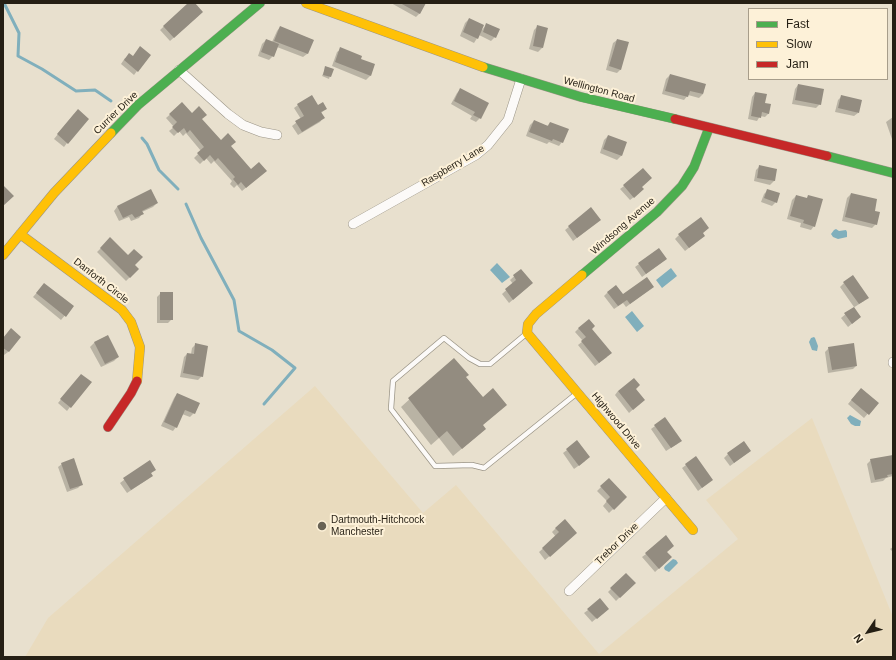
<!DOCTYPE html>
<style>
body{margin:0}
#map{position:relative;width:896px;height:660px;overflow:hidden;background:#e8e0ce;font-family:Arial,sans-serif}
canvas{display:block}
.frame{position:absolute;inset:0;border:4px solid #251f14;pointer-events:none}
.legend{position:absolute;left:748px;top:8px;width:140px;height:72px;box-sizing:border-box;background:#fdf1d8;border:1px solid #a79d8a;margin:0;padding:5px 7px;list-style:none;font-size:12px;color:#251f14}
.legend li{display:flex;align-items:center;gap:8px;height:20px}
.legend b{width:20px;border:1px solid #a79d8a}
.north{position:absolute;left:848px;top:612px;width:40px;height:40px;-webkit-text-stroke:3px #fdf1d8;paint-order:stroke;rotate:235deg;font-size:11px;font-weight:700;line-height:16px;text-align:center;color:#251f14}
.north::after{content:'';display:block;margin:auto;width:14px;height:18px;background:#251f14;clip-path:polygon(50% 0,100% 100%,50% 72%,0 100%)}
</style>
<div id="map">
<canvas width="896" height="660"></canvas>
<div class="frame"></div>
<ul class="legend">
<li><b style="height:5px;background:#4caf50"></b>Fast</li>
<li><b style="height:5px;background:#ffc107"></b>Slow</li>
<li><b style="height:5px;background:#c62828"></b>Jam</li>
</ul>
<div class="north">N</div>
</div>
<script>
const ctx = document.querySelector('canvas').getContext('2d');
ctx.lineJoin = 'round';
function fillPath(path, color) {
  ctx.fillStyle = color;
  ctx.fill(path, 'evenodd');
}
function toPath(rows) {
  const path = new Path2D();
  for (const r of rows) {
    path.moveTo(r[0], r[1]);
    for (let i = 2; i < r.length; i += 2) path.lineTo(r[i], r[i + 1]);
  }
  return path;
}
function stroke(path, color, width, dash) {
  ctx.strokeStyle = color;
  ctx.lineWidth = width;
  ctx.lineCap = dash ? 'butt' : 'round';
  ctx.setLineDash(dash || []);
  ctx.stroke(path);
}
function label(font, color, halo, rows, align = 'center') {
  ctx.font = font + ' Arial,sans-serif';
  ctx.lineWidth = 4;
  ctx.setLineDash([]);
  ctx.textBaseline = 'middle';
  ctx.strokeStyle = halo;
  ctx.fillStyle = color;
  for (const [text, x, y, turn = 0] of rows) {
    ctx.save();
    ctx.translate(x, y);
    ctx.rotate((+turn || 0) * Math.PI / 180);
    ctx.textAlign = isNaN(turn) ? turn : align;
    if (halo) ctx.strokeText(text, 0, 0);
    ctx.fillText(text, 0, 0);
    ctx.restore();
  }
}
fillPath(toPath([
 [315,386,423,513,456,485,599,654,738,539,706,500,812,418,893,617,893,657,25,657,48,618]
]), '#e9dbbe');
fillPath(toPath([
 [836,229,839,231,846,230,847,232,847,237,838,239,833,237,831,234,834,230],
 [497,263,510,277,502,283,490,270],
 [671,268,677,276,662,288,656,280],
 [632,311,644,326,637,332,625,317],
 [814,337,815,338,818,346,817,351,812,350,809,342,811,338],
 [850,415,861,421,860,426,855,426,851,424,847,418],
 [673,559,676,560,678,563,669,572,665,570,664,568,665,566]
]), '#80afbc');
fillPath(toPath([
 [189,3,193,3,198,16,170,41,160,30],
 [391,3,425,3,420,13,416,17],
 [469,19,482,30,486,25,495,37,491,41,479,35,474,43,460,36,465,23],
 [538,26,542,48,538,52,529,49,534,30],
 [280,27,313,40,307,54,303,57,277,47,273,56,269,60,258,56,262,44,266,40,272,42,277,31],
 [617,40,621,69,617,73,606,70,613,43],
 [341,49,360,60,374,65,370,76,366,80,332,66,337,52],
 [132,57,137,71,134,75,121,64,125,58],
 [326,67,332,69,329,79,322,76],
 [670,75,705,85,703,94,699,98,688,95,684,100,662,94,666,79],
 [798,85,820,104,816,108,792,104,795,89],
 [460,90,480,118,476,122,470,119,472,116,451,104,457,93],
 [755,93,764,104,769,113,765,117,760,116,757,121,748,119,752,97],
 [842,96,858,113,854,116,835,112,838,100],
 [182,104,191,114,201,119,221,141,230,146,251,170,262,174,242,191,237,185,234,188,230,184,232,181,214,161,211,164,206,158,200,164,194,158,201,151,186,133,183,136,179,131,174,136,169,131,174,127,166,118],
 [298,105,317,106,326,109,321,113,323,118,320,122,298,135,292,126,301,119,294,108],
 [74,114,67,143,64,147,54,139],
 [893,117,893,142,886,122],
 [534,121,547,126,550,123,562,142,559,146,549,142,547,144,526,136,530,125],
 [608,136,626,142,621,156,617,160,600,153,604,140],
 [760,166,776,170,774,181,770,185,754,181,756,170],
 [624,186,641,187,639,193,630,200,620,189],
 [768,190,776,202,772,206,761,202,764,194],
 [150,191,157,203,153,207,142,212,142,214,139,218,131,221,129,217,119,221,114,211,117,207],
 [851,194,873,211,876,224,872,228,842,221,847,198],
 [796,196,806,199,809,196,814,226,811,230,800,227,801,223,787,219,792,200],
 [591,209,596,223,573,241,565,230],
 [702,234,704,236,685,251,675,239,679,235],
 [110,239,138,269,126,281,97,252],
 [666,259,642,277,635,267,639,264],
 [521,270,528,287,509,303,502,294,513,284,510,280],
 [844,283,864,301,853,308,860,317,848,327,841,318,854,307,840,287],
 [41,288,73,306,61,320,33,297],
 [649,290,626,307,623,303,614,309,604,296,608,292,623,295],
 [161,293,172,319,168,323,157,323,157,297],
 [579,328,591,329,607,357,595,366,578,345,583,341,575,332],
 [107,336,118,357,114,361,101,367,90,347,94,343],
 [20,337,8,352,4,355,3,354,3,339],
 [196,344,202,376,198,380,180,377,184,357,187,354,191,354,192,348],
 [829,348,856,366,853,369,828,373,825,352],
 [454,359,465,377,482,426,477,436,453,456,439,438,431,445,401,407],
 [78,379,70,407,67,411,58,403],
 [636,389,640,403,629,413,615,395,618,391],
 [857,393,877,403,864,418,848,404],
 [177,394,194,413,190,417,182,414,176,427,173,431,161,426,174,398],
 [655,426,677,444,666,451,651,429],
 [567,450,585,461,574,469,563,453],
 [750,451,730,466,724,458,728,454],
 [893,456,893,476,886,478,883,481,871,483,867,464,871,460],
 [149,461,155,469,150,474,148,479,127,493,120,483],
 [62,464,82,484,78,488,67,492,58,467],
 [686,465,708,483,698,491,682,468],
 [609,479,626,497,609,513,603,506,607,501,597,491],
 [556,528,572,537,545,560,539,552,556,537,552,532],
 [893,547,893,552,890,549],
 [666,552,667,561,655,572,642,557,646,554],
 [626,574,634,583,616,601,608,592],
 [588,610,604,612,592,622,584,613]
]), '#0003');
stroke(toPath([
 [4,3,19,33,18,56,42,69,76,91,95,90,111,101],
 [142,138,147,144,159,170,178,189],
 [186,204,201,238,234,300,239,331,272,350,295,368,264,404]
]), '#80afbc', 3);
fillPath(toPath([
 [188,3,195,3,203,12,174,38,163,26],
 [400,3,426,3,420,14],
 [469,18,484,25,478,39,463,32],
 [486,23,500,29,496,38,483,32],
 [537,25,548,28,543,48,533,46],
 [280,26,314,40,308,54,274,41],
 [266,39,279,44,274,57,261,52],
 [617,39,629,42,621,70,609,66],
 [140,46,151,55,138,72,124,60,129,53,133,56],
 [340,47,362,56,361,59,375,64,371,76,335,62],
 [325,66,334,69,331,77,323,75],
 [670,74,706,84,703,94,690,91,688,97,665,91],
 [798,84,824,89,821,105,795,100],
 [460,88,489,103,481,119,473,115,475,112,454,101],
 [755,92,767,94,765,103,771,104,769,114,762,112,761,118,751,116],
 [312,95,318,105,323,102,327,109,321,112,325,118,302,132,295,121,304,116,297,104],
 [841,95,862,100,859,113,838,108],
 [182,102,192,113,199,106,207,115,202,119,221,140,228,133,236,142,231,146,251,169,259,162,267,171,246,188,241,182,238,185,233,179,235,177,218,158,215,161,210,155,204,161,197,153,204,147,190,130,187,133,184,128,178,133,172,127,177,122,169,114],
 [78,109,89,119,68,144,57,134],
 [534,120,548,126,550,122,569,129,563,143,553,139,552,141,529,132],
 [608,135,627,142,622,156,603,149],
 [759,165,777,169,775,181,757,178],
 [643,168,652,178,642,187,644,189,634,198,623,185],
 [3,185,14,196,3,206],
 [151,189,158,203,142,211,144,214,135,218,132,214,123,218,117,206],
 [767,189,780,193,777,203,764,198],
 [851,193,877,199,875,211,880,212,877,225,845,217],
 [796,195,807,198,808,195,823,199,815,227,803,223,804,220,790,216],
 [591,207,601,220,577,238,568,226],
 [701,217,709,228,703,233,705,236,689,248,678,234],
 [110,237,128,255,134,249,143,257,135,265,139,269,130,278,100,248],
 [659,248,667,259,646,274,638,263],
 [521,269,533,283,513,300,505,289,516,280,513,275],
 [853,275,869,298,859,304,843,282],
 [647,277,654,287,630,304,627,300,618,306,607,292,616,285,623,294],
 [44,283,74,306,66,317,36,293],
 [160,292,173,292,173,320,160,320],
 [854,307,861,317,852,324,844,313],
 [589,319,595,326,592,329,612,353,599,363,581,341,586,337,578,328],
 [11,328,21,337,9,352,3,348,3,338],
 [108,335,119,357,105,364,94,342],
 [195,343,208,346,203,377,183,373,187,353,194,354],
 [854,343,857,366,832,370,828,347],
 [454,358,469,375,466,377,483,397,493,388,507,405,483,425,486,429,462,449,447,431,439,438,408,398],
 [81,374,92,382,71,408,60,399],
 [634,378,640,385,636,389,645,400,633,410,618,391],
 [861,388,879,403,869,415,851,400],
 [177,393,200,403,195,414,185,410,177,428,164,422],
 [665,417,682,441,671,448,654,425],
 [577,440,590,457,579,466,566,449],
 [744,441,751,451,734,463,727,453],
 [893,455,893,474,887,475,888,477,875,480,870,459],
 [696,456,713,480,702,488,685,464],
 [74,458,83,485,70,489,61,463],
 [150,460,156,470,151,473,153,476,131,490,123,478],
 [609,478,627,497,614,510,606,501,610,497,600,486],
 [565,519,577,533,550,557,542,548,559,532,555,528],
 [666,535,674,546,667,552,672,557,659,569,645,553],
 [626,573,636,583,620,598,610,588],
 [600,598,609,609,597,619,587,609]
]), '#938c80');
const lane = toPath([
 [526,334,490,364,480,364,469,358,444,338,393,381,391,409,435,466,472,465,484,468,576,394]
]);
const street = toPath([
 [179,70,228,114,243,125,261,132,277,135],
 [353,224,476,155,488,145,508,120,521,79],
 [893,363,893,362],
 [569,591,666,498]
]);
const fast = toPath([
 [483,67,581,97,675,119],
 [111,133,138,105,260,3],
 [827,156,893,173],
 [582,275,657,212,682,186,694,167,709,128]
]);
const slow = toPath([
 [306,3,483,67],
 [20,234,122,310,131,322,140,347,137,381],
 [3,255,54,193,111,133],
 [582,275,536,314,528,324,527,333,693,530]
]);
const jam = toPath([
 [675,119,827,156],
 [108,427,131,393,137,381]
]);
stroke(lane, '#9b9587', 6);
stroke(street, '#9b9587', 10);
stroke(fast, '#9b9587', 10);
stroke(slow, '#9b9587', 10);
stroke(jam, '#9b9587', 10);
stroke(lane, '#fcfaf8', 4.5);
stroke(street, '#fcfaf8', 9);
stroke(fast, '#4caf50', 9);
stroke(slow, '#ffc107', 9);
stroke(jam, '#c62828', 9);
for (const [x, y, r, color] of [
 [322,526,5,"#696355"]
]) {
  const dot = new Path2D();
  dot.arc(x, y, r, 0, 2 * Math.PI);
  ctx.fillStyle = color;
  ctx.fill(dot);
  stroke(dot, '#fdf1d8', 1.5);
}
label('10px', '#251f14', '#fdf1d8', [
 ["Wellington Road",599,90,15],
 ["Currier Drive",116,113,-44],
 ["Raspberry Lane",453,166,-31],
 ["Windsong Avenue",623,226,-41],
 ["Danforth Circle",101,281,38],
 ["Highwood Drive",616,421,50],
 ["Trebor Drive",617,544,-44]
]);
label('10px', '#251f14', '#fdf1d8', [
 ["Dartmouth-Hitchcock",331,520],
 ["Manchester",331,532]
], 'left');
</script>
